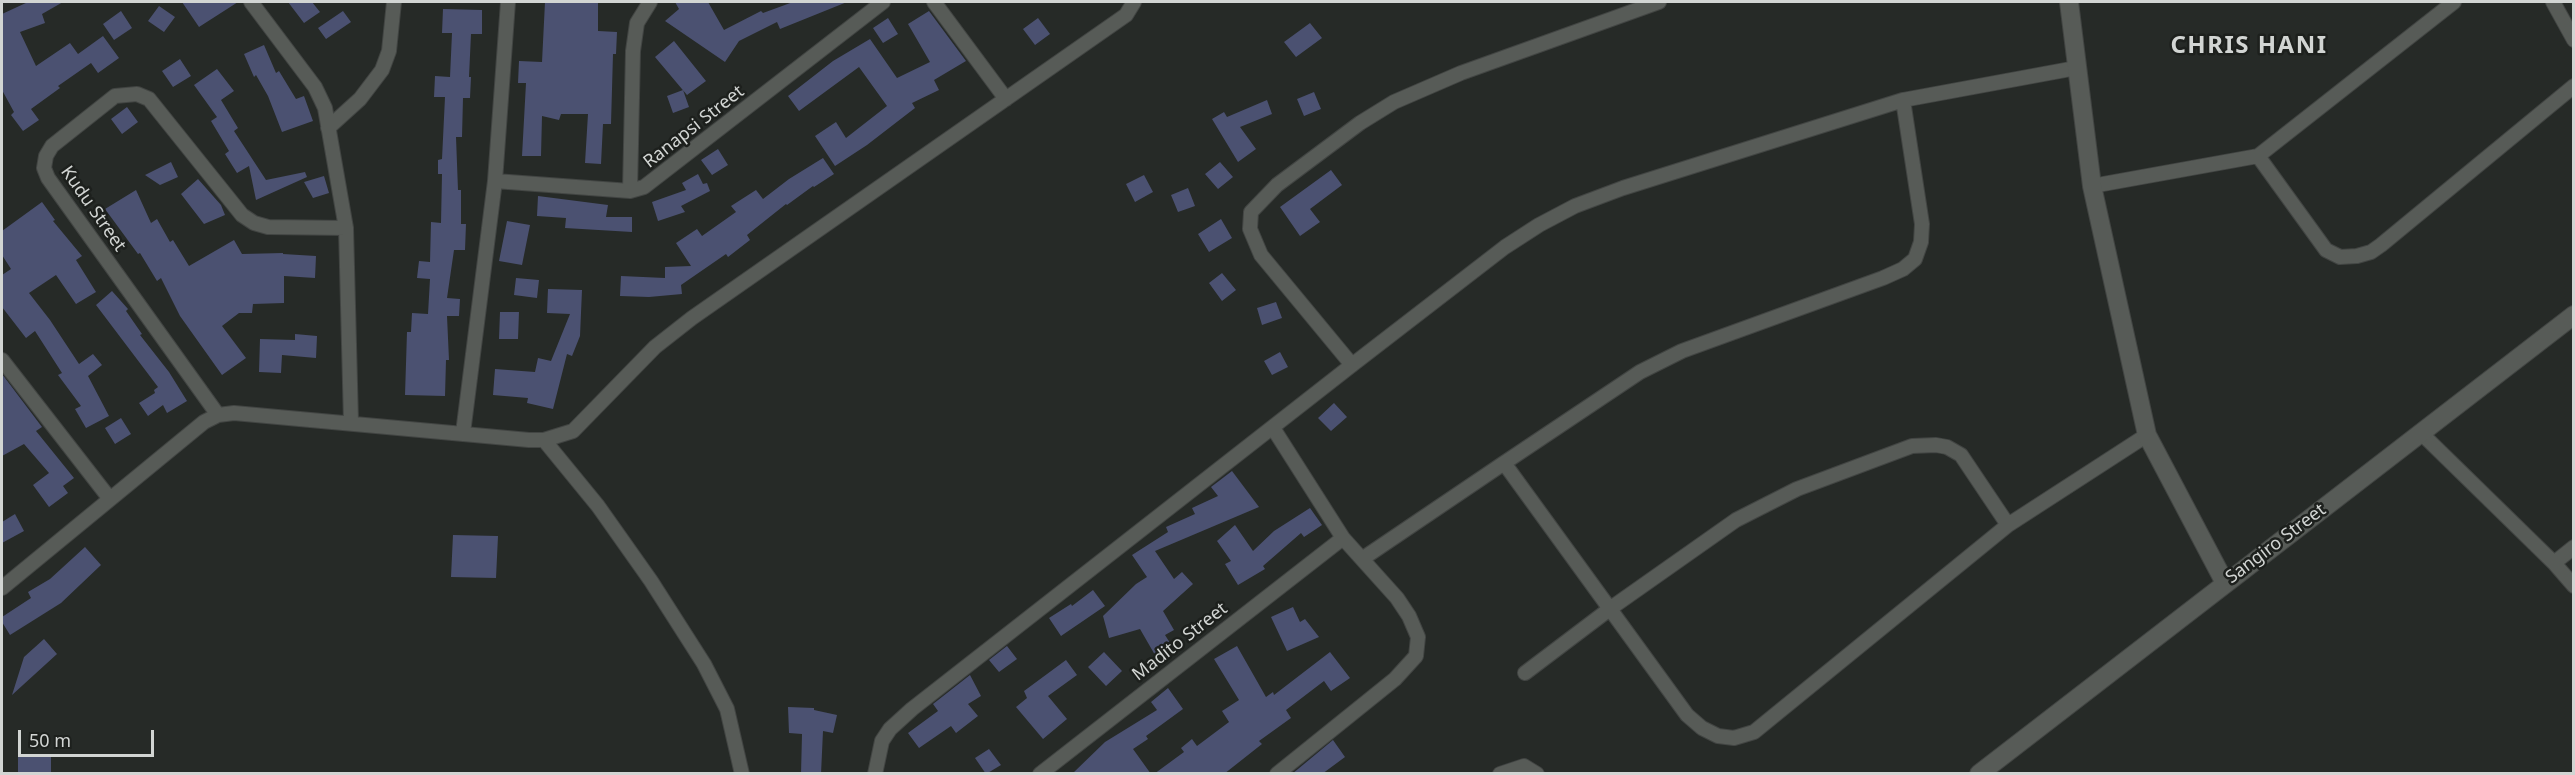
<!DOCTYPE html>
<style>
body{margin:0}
#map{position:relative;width:2575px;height:775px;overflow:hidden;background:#262a27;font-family:"Noto Sans",sans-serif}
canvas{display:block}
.frame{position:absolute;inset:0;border:3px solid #d2d5d3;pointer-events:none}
.scale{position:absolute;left:18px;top:730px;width:136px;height:27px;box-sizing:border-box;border:3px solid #d2d5d3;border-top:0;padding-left:8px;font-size:18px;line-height:21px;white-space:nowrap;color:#d2d5d3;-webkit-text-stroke:4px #1d201d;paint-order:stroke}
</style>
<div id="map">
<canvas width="2575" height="775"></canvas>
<div class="frame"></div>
<div class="scale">50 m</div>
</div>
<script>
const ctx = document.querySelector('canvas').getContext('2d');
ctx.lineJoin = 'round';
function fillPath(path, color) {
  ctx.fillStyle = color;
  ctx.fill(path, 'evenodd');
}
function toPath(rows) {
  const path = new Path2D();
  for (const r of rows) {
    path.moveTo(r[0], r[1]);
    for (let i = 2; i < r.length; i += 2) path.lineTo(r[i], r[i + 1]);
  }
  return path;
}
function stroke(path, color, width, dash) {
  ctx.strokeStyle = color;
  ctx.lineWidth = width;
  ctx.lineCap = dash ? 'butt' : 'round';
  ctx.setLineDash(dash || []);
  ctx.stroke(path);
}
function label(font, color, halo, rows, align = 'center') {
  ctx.font = font + ' "Noto Sans",sans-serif';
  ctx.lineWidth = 5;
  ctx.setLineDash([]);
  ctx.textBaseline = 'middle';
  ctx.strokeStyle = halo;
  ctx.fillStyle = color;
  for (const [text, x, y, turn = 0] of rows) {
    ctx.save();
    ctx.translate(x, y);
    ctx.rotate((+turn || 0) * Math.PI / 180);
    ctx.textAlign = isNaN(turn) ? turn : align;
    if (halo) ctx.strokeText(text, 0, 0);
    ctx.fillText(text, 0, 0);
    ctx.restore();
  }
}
fillPath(toPath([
 [28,2,63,2,42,14,45,23,20,32,36,66,70,43,78,54,103,36,119,58,98,73,91,63,58,86,60,88,31,109,39,120,23,131,11,115,14,112,2,90,2,14],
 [182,2,238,2,199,27],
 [288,2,312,2,320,12,304,23],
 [545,2,598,2,598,31,617,32,616,54,613,54,611,124,603,124,601,164,585,163,588,114,561,114,559,120,542,116,541,156,522,156,526,83,518,83,519,61,542,62],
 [675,2,708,2,724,30,761,11,763,13,793,2,847,2,780,29,777,22,739,41,725,62,665,21,679,9],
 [159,6,175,17,164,32,148,21],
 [443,9,482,10,482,34,471,34,469,77,471,77,470,98,463,98,462,137,456,137,458,190,461,190,461,224,466,224,465,250,454,250,447,298,460,299,459,316,447,316,449,360,446,360,445,396,405,395,407,332,411,332,412,313,428,314,430,279,417,278,419,261,430,262,431,222,441,223,442,174,438,174,438,160,442,159,445,97,434,97,435,76,450,77,452,33,442,33],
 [121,11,132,28,114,40,103,24],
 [343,11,351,22,326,39,318,28],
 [929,11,966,61,934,80,939,90,912,103,915,108,867,145,835,166,815,136,836,122,846,138,887,106,859,67,799,111,788,96,833,61,870,39,897,78,930,62,908,24],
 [888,18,898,34,883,43,873,28],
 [1038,18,1050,34,1035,45,1023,29],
 [1310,23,1322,38,1296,57,1284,42],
 [674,41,706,81,687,95,655,57],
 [264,45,276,73,279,71,296,99,304,96,313,121,282,132,268,96,256,75,254,77,244,54],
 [180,59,191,76,173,87,162,71],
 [217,69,234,91,221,100,238,128,234,131,266,180,305,172,307,177,256,200,249,166,237,173,225,154,229,151,211,121,217,117,194,85],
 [683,90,689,107,673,113,667,96],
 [1314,92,1321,109,1304,116,1297,99],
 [1267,100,1272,114,1240,127,1256,149,1238,162,1212,119,1224,112,1227,117],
 [127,107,138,122,122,134,111,119],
 [718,149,728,165,712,175,701,160],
 [823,158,834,174,814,187,813,186,787,205,786,204,747,235,750,240,728,257,726,254,681,285,682,294,649,297,620,296,621,276,665,278,665,267,691,266,676,243,697,229,702,236,736,212,731,206,756,190,763,199,789,179],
 [171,162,178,177,160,185,145,175],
 [1220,162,1233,177,1218,189,1205,174],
 [1331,170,1342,185,1310,209,1320,222,1300,236,1280,207],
 [698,174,703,184,707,183,710,191,681,206,685,212,658,221,652,202,686,190,682,183],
 [1144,175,1153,192,1135,202,1126,184],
 [324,176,329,193,313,198,304,182],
 [198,179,221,205,225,215,204,224,181,194],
 [1188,188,1195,206,1178,212,1171,195],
 [136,190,151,223,157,219,170,242,173,240,189,266,234,240,242,254,283,253,283,254,316,256,315,278,284,276,284,303,253,304,252,313,239,313,222,326,246,358,222,375,180,316,161,278,157,281,140,253,138,254,105,209],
 [538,196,608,205,606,217,632,217,632,232,565,228,566,218,537,216],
 [42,202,55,220,53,221,82,256,76,260,96,292,76,304,56,275,29,293,50,320,79,364,93,354,102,365,88,376,109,416,86,428,75,409,81,406,58,375,62,373,35,331,26,338,2,307,2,275,11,269,2,255,2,231],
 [1221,219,1232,238,1209,252,1198,234],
 [507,221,530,225,522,265,499,261],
 [1222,273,1236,290,1222,301,1209,283],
 [516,278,539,280,537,298,514,295],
 [548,289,582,290,580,336,572,356,567,354,553,409,527,403,528,398,493,395,495,369,535,372,538,358,551,361,570,314,547,313],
 [112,291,128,309,126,311,142,334,140,335,169,372,187,401,167,413,163,405,148,416,139,403,155,393,154,390,158,387,96,305],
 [1276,302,1282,318,1262,325,1257,308],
 [500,312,519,312,518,339,499,339],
 [295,334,317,336,316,358,282,355,281,373,259,372,260,339,295,340],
 [1280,352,1288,367,1272,375,1264,361],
 [2,374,42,427,36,431,74,478,63,486,68,493,49,507,33,485,49,473,24,444,2,456],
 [1334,403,1347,417,1331,431,1318,418],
 [121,418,131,434,115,444,105,428],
 [1232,471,1259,507,1155,551,1174,579,1182,572,1193,584,1163,611,1174,630,1165,635,1172,646,1155,655,1140,629,1109,638,1103,616,1136,584,1147,577,1132,555,1168,532,1166,527,1195,514,1192,508,1218,496,1211,487],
 [1310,508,1322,525,1304,537,1301,533,1263,566,1265,569,1238,585,1225,564,1231,561,1217,541,1235,525,1253,551,1274,531],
 [15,514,24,531,2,543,2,522],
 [453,535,498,536,496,578,451,577],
 [85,547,101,565,61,603,10,635,2,622,2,617,31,598,28,592,50,579],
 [1093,590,1105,606,1061,636,1049,618,1071,604,1072,606],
 [1293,607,1300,622,1305,619,1319,637,1287,651,1271,617],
 [44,639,57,654,12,695,24,657],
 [1007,646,1017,659,999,672,989,660],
 [1237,646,1266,697,1273,692,1274,695,1330,652,1350,678,1331,691,1324,681,1286,710,1291,718,1259,741,1262,744,1224,774,1154,774,1184,752,1181,748,1192,739,1197,746,1229,722,1222,711,1239,700,1214,659],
 [1104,652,1122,671,1106,686,1088,667],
 [1066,660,1077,675,1048,696,1067,719,1043,739,1016,707,1027,698,1024,691],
 [970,675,981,696,968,704,978,716,956,733,951,726,919,748,908,733,938,711,933,704],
 [1168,688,1183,709,1146,736,1148,739,1133,749,1151,774,1072,774,1105,742,1157,710,1151,702],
 [788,707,814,708,814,710,837,715,833,733,823,731,821,774,801,774,802,734,789,733],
 [1333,740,1345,757,1322,774,1292,774],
 [989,749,1001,765,986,774,975,758],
 [18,757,51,757,51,774,18,774]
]), '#4b5171');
const street = toPath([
 [251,2,315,87,325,108,346,228,351,422],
 [934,2,1006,99],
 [2553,2,2574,40],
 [1903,100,1922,224,1921,242,1915,259,1903,269,1883,278,1682,351,1640,372,1504,463,1687,715,1702,728,1718,736,1734,738,1754,732,2008,525,2147,435],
 [328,128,360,99,382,70,389,51,394,2],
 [2258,156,2326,250,2340,257,2357,256,2371,252,2381,245,2574,86],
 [495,181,630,191,644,187,883,2],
 [2092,186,2258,156,2454,2],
 [630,191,633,51,637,23,650,2],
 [2,360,110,499],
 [1352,365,1261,255,1250,229,1251,212,1277,185,1360,123,1394,102,1461,73,1659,2],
 [218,415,48,178,44,168,46,156,52,146,115,96,137,94,149,99,242,215,254,223,268,227,346,228],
 [1273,428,1343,538,1397,598,1409,616,1418,637,1416,656,1395,679,1277,774],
 [463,433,495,181,508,2],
 [2421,433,2554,563,2574,586],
 [544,440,598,506,651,581,704,664,727,709,742,774],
 [1362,559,1504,463],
 [2554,563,2574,547],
 [2,588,204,422,218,415,234,413,529,440,544,440,573,431,655,347,692,318,1126,15,1134,2],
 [1525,673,1611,608,1736,520,1797,489,1912,446,1936,445,1947,447,1961,455,2008,525],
 [875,774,882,741,890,729,912,709,1352,365,1505,247,1539,225,1575,206,1623,188,1903,100,2076,68],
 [1040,774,1343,538],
 [1500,774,1524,766,1537,774]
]);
const secondary = toPath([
 [2069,2,2092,186,2147,435,2225,583],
 [1979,774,2574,315]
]);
stroke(street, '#424543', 16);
stroke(secondary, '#424543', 20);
stroke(street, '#575b57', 14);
stroke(secondary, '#575b57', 18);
label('18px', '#d2d5d3', '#1d201d', [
 ["Ranapsi Street",694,127,-38],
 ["Kudu Street",93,209,55],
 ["Sangiro Street",2276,544,-37],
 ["Madito Street",1180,642,-38]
]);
ctx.letterSpacing = '1.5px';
label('bold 24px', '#d2d5d3', '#1d201d', [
 ["CHRIS HANI",2249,46]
]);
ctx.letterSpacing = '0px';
</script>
